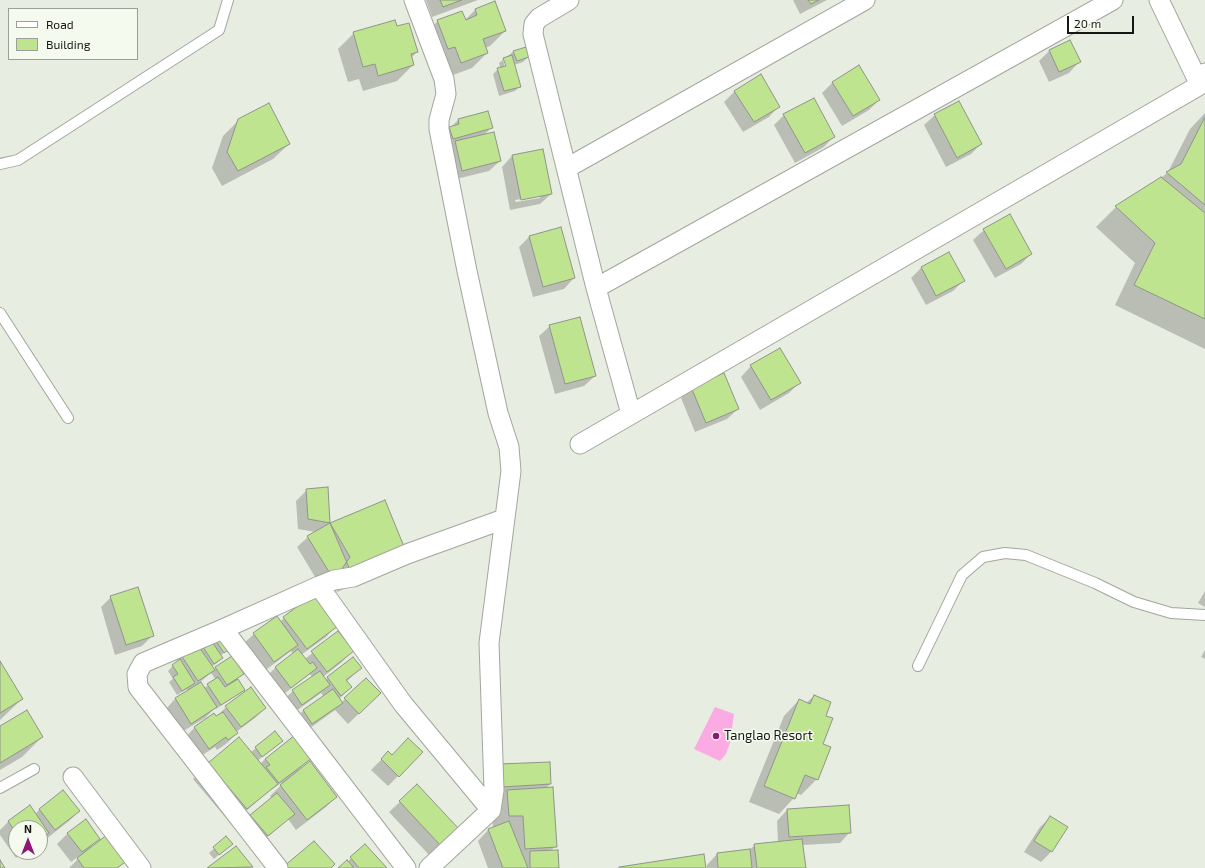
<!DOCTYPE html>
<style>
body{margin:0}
#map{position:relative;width:1205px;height:868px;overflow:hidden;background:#e8ede2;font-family:"Exo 2",sans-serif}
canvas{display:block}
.legend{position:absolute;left:8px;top:8px;width:130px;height:52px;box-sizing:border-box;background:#f5faef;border:1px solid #9c9f97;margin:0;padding:5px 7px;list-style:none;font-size:12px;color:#161714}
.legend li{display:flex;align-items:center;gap:8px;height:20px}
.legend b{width:20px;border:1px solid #9c9f97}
.north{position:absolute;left:8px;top:820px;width:40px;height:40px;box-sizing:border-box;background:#f5faef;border:1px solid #9c9f97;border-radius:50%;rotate:0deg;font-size:11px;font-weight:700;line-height:16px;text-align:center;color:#161714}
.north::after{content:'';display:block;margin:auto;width:14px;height:18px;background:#8f1776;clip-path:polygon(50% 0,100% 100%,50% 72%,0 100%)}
.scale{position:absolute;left:1067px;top:16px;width:67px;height:18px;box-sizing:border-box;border:2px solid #161714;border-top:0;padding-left:5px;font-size:12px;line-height:14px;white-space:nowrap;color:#161714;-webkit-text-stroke:3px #f5faef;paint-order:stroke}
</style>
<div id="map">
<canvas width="1205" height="868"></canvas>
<ul class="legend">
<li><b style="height:5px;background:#fff"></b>Road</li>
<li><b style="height:11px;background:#bee48f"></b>Building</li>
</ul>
<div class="north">N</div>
<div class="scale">20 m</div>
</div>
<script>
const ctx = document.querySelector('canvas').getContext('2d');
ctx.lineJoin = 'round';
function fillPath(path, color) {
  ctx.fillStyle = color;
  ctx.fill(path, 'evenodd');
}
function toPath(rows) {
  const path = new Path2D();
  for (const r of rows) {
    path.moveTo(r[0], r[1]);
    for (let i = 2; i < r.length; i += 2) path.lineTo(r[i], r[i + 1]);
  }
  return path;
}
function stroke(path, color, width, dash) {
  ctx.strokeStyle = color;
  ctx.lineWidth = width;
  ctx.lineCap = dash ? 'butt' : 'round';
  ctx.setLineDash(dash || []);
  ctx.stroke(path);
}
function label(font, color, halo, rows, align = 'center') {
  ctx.font = font + ' "Exo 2",sans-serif';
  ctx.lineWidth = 3;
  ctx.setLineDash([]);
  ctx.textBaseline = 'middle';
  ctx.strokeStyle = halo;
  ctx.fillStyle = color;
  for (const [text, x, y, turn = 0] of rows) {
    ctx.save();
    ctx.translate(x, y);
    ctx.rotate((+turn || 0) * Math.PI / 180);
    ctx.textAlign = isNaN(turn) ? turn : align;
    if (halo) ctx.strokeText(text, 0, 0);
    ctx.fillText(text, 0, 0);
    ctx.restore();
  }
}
fillPath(toPath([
 [715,707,734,714,730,743,726,754,720,761,694,749]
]), '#fbaae3');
fillPath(toPath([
 [426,0,478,0,432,17],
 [793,0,827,0,800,14],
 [475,10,505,31,490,46,485,48,487,53,472,68,445,78,422,36,438,21,465,20],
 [397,28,417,52,411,58,413,65,397,81,363,91,359,79,348,82,338,49,354,33],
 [1069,42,1079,62,1069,73,1049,82,1039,61,1049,51],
 [514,51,528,57,523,62,514,65,520,86,515,91,499,96,493,74,498,69,500,68,499,63],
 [503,60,505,60,508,70,506,71],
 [833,82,879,100,869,110,842,126,822,93],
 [735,91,779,106,769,117,743,132,724,102],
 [1205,113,1205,349,1115,305,1135,263,1096,227,1116,207,1161,178,1168,172,1190,129],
 [784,115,834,136,824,147,795,163,774,125],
 [935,115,981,144,971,154,946,167,924,125],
 [239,120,289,144,273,159,222,186,212,168,223,136],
 [458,120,491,128,484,135,500,161,489,171,452,180,440,138],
 [512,156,551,194,540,204,510,210,502,167],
 [540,196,540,198,516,202,515,200],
 [984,230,1031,254,1021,264,995,278,973,240],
 [529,237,574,278,564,289,533,297,519,247],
 [949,253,964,280,953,291,926,305,911,278,921,268],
 [550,326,595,376,584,386,555,394,539,336],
 [751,366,800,382,789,393,760,410,741,377],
 [692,388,738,409,727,419,695,432,681,398],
 [327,488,330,525,391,569,337,592,333,580,323,590,297,547,308,537,315,532,298,529,296,501,307,490],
 [1205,591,1205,607,1198,603],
 [111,597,152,636,142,646,115,655,101,607],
 [277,618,280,622,284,618,336,626,326,637,301,655,305,659,338,632,352,651,342,662,323,677,325,680,353,658,361,668,346,682,351,687,339,699,341,703,366,679,369,704,348,724,335,710,302,734,293,721,303,711,324,697,321,693,292,714,282,701,293,691,312,677,310,674,280,697,265,678,275,668,293,654,291,651,263,672,243,644,254,634],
 [215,639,230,648,220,656,222,658,217,663,211,667,213,670,216,668,243,674,237,679,244,689,239,694,216,709,215,708,205,718,180,733,165,710,175,699,188,691,187,689,177,695,169,682,173,679,168,671,182,656],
 [211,673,216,680,204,688,200,682],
 [1205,650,1205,659,1201,657],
 [0,663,22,699,0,720],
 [814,696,824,716,817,779,801,795,796,793,794,798,779,814,749,802,784,716,799,700,806,703],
 [226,707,265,708,255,718,236,732,237,733,226,744,217,750,215,747,198,758,184,739,194,728,214,715,216,717],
 [0,727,42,737,22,757,0,770],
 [275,732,282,741,257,761,260,764,265,759,311,758,299,769,336,797,326,807,296,830,288,819,257,846,241,826,272,798,270,796,282,784,281,783,268,792,231,824,193,779,209,764,250,753],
 [388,753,398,776,388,786,371,770],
 [549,763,550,784,546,788,556,846,550,851,558,868,488,868,478,841,488,830,493,828,490,776],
 [417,786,458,829,430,856,389,812],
 [30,807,35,814,40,809,79,811,69,821,45,840,43,838,40,840,40,828,16,828,16,852,24,852,16,858,0,835,0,830,8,822],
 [787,810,850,832,840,843,802,845,805,868,707,868,707,865,717,854,749,850,755,845,778,842,777,821],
 [1051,817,1067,827,1051,852,1041,862,1024,852,1040,827],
 [68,833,99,838,89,849,90,850,126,860,118,868,69,868,80,857,79,856,71,862,57,844],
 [226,838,231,844,214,859,209,853],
 [365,845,386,868,340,868,347,862],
 [236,847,251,867,250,868,209,868]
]), '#0003');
const building = toPath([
 [440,0,462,0,443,7,440,0],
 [808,0,819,0,811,4,808,0],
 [495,1,506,31,483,39,488,53,461,63,455,47,448,49,437,20,462,11,466,20,477,15,475,9,495,1],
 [395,20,397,26,409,23,418,52,411,54,414,65,378,76,375,64,363,67,353,32,395,20],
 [1070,40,1081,62,1059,72,1049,50,1070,40],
 [526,47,529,57,517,61,513,51,526,47],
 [512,55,521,87,504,91,497,68,506,66,503,58,512,55],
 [859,65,880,100,853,116,832,82,859,65],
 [761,74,780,107,754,122,734,91,761,74],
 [814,98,835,137,805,153,783,114,814,98],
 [959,101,982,144,957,158,934,114,959,101],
 [269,103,290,144,238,171,227,152,238,119,269,103],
 [488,111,493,128,453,139,449,127,459,124,458,119,488,111],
 [1205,117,1205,205,1166,172,1181,164,1205,117],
 [494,132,501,161,462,171,455,141,494,132],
 [543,149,552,194,521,200,512,155,543,149],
 [1161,177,1205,213,1205,319,1134,285,1155,243,1115,206,1161,177],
 [1010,214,1032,254,1006,269,983,229,1010,214],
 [561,227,575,278,543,287,529,236,561,227],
 [949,252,965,281,936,296,921,267,949,252],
 [580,317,596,376,565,384,549,325,580,317],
 [780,348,801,383,771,400,750,365,780,348],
 [724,373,739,409,706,423,691,387,724,373],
 [328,487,330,523,308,519,306,489,328,487],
 [385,500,407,554,353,577,330,523,385,500],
 [330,523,350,557,334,580,307,536,330,523],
 [138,587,154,636,126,645,110,596,138,587],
 [314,594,338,626,307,649,283,617,314,594],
 [277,616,298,645,274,662,253,633,277,616],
 [338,631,354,651,327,672,311,651,338,631],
 [221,634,231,648,224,653,214,638,221,634],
 [210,639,223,658,214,664,201,644,210,639],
 [197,644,215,670,198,681,181,655,197,644],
 [298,649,310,664,313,662,317,668,291,688,275,667,298,649],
 [232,656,244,674,227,685,215,667,232,656],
 [353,657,362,668,346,680,352,687,341,696,327,677,353,657],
 [180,659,195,683,182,691,173,677,178,674,172,665,180,659],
 [0,661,23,699,0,713,0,661],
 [320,671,330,685,302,705,292,690,320,671],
 [218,677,225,687,238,679,245,690,221,705,207,684,218,677],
 [366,678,381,693,359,714,344,698,366,678],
 [201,682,217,707,191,724,175,698,201,682],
 [251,687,266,708,241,727,225,706,251,687],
 [333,689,343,703,312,724,303,710,333,689],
 [814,695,831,702,826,716,833,718,823,744,831,747,818,780,805,775,795,799,764,786,799,699,810,704,814,695],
 [27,710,43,737,0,763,0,726,27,710],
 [223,712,238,733,228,740,226,737,209,749,194,727,214,713,216,716,223,712],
 [275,731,283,741,262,757,255,747,275,731],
 [295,735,312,758,279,783,266,767,270,765,265,759,295,735],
 [239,737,278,784,247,809,208,763,239,737],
 [408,738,423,752,399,777,381,759,388,751,392,755,408,738],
 [310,761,337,797,307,820,280,785,310,761],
 [550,762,551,784,502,787,500,764,550,762],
 [417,784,459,829,441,846,399,801,417,784],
 [553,787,557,847,525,849,523,816,509,816,507,790,553,787],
 [63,790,80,811,55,830,39,809,63,790],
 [277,793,295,814,268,836,250,815,277,793],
 [30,805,49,833,40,839,40,828,16,828,16,833,8,821,30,805],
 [849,805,851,833,789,837,787,809,849,805],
 [1050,816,1068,827,1052,852,1034,841,1050,816],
 [86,819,100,839,82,852,67,833,86,819],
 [509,821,528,868,503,868,488,829,509,821],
 [108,834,128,860,117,868,84,868,77,858,108,834],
 [226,836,233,844,219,855,213,847,226,836],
 [802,839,806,868,757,868,754,844,802,839],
 [314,841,335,864,331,868,284,868,283,867,314,841],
 [365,844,387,868,359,868,350,857,365,844],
 [236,846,253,867,207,868,236,846],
 [750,849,752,868,718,868,717,853,750,849],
 [558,850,559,868,530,868,530,851,558,850],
 [704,854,706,868,619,868,619,867,704,854],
 [0,860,5,868,0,868,0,860],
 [347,860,354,868,338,868,347,860]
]);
fillPath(building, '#bee48f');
stroke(building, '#8f948a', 1);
const service = toPath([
 [0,164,18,160,219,30,228,0],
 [0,313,68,418],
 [918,666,962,575,983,557,1005,553,1026,555,1095,583,1134,602,1171,613,1205,615],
 [0,788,34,769]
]);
const minor = toPath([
 [414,0,444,79,446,94,439,120,439,129,467,271,498,413,509,447,511,471,489,643,494,790,491,810,429,868],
 [569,0,539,18,534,24,533,34,596,288,631,414],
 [1159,0,1200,85],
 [567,168,865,0],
 [596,288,1113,0],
 [580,444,1200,85,1205,73],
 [319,586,403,704,491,810],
 [223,629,406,868],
 [73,777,141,868],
 [278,868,138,687,137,674,143,663,223,629,319,586,334,580,353,577,407,554,504,519]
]);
stroke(service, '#a1a69c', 12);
stroke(minor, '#a1a69c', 21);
stroke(service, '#fff', 10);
stroke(minor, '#fff', 19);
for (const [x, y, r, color] of [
 [716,736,4,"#8f1776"]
]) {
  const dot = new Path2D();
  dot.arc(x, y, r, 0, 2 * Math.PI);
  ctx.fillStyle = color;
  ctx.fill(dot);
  stroke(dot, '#f5faef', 1.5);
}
label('13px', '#161714', '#f5faef', [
 ["Tanglao Resort",724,736]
], 'left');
</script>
